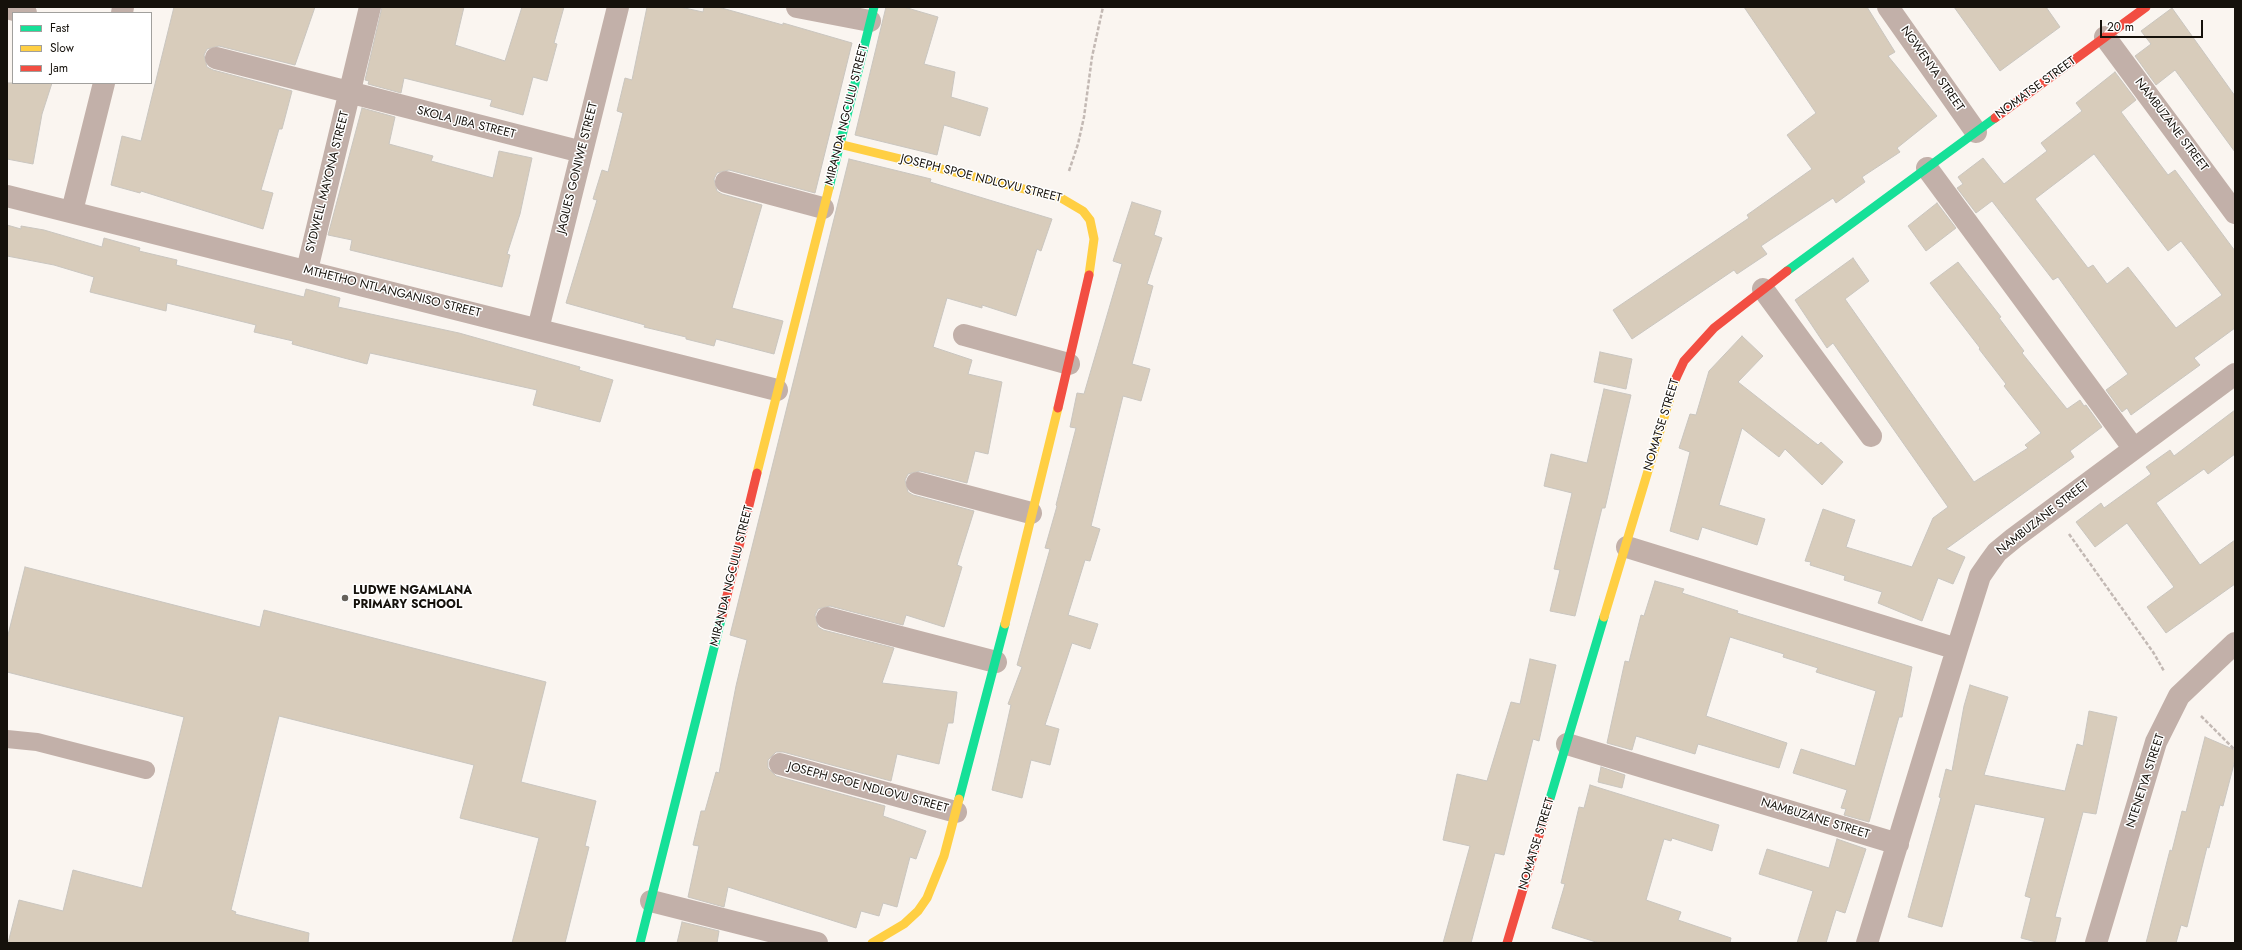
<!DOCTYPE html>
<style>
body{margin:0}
#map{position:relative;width:2242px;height:950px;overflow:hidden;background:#faf5f0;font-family:Jost,sans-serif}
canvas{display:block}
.frame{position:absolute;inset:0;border:8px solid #15110b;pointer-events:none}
.legend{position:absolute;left:12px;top:12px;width:140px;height:72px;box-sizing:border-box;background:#fff;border:1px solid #a1a09d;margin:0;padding:5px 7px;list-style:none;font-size:12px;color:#15110b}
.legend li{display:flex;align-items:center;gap:8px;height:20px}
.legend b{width:20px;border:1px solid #a1a09d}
.scale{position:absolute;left:2100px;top:20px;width:103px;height:18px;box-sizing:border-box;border:2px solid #15110b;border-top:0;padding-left:5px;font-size:12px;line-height:14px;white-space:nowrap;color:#15110b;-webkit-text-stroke:3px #fff;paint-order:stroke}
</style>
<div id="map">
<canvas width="2242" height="950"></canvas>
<div class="frame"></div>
<ul class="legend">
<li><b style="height:5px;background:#16e098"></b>Fast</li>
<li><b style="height:5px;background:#ffcf43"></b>Slow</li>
<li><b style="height:5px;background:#f24e42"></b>Jam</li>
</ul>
<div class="scale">20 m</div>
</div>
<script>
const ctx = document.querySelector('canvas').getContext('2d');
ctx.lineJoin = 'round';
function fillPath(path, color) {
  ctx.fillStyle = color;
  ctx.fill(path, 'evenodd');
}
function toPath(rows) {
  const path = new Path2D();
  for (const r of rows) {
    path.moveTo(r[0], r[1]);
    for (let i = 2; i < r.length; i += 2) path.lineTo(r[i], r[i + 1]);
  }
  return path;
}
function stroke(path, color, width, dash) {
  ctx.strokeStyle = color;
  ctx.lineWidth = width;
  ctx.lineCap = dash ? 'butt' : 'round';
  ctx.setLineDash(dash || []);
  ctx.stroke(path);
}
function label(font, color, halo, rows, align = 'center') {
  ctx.font = font + ' Jost,sans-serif';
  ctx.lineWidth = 3;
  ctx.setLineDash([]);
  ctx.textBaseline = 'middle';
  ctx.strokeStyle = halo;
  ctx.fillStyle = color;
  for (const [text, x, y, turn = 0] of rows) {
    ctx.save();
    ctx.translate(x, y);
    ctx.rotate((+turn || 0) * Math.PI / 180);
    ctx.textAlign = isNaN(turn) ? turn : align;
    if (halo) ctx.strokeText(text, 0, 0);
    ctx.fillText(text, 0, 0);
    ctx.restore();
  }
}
const building = toPath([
 [174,7,315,7,295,65,219,46,207,49,204,55,207,67,213,70,292,91,282,129,279,129,261,190,273,193,263,229,141,191,140,193,111,185,122,136,141,141,174,7],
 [382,7,464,7,455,45,505,61,522,7,564,7,554,43,557,44,547,81,533,77,523,115,490,106,492,100,404,78,401,93,368,84,369,81,365,80,382,7],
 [647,7,680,7,703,12,704,7,718,7,783,25,783,23,852,43,815,193,729,170,717,173,714,179,717,191,722,194,762,205,732,308,783,321,774,354,716,339,714,346,686,339,686,337,644,327,645,325,566,303,597,200,593,199,602,170,608,172,623,113,617,111,625,78,632,80,647,7],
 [886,7,904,7,938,17,924,64,955,72,951,97,988,108,980,136,944,125,937,155,855,135,886,7],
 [1744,7,1867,7,1895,52,1888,56,1937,116,1897,148,1900,152,1862,177,1865,182,1836,203,1833,198,1761,246,1767,254,1737,274,1734,270,1632,339,1613,310,1749,218,1747,215,1812,169,1787,135,1816,113,1744,7],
 [1954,7,2046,7,2060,27,2000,71,1954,7],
 [2172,8,2235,96,2235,152,2175,70,2156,85,2135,56,2151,44,2141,31,2172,8],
 [2115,72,2136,100,2121,112,2168,175,2175,170,2235,251,2235,328,2194,358,2200,365,2131,415,2127,408,2122,412,2106,390,2128,374,2058,277,2053,280,1992,201,1976,213,1957,188,1963,184,1958,177,1983,158,2004,184,2047,151,2041,143,2082,111,2076,103,2115,72],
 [2094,154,2168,251,2181,241,2222,295,2176,328,2128,267,2107,284,2093,265,2088,268,2035,199,2094,154],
 [7,83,52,83,42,114,33,164,7,159,7,83],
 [362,108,395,117,389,144,433,156,431,161,493,178,499,151,532,158,520,214,507,254,510,255,502,287,350,250,352,240,328,235,362,108],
 [849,159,931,179,930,182,1052,219,1041,251,1037,249,1016,316,982,305,982,308,947,298,933,347,972,360,968,374,1002,382,988,454,975,451,967,483,920,471,908,474,905,480,908,492,913,495,974,511,957,565,962,567,944,627,906,615,903,625,830,606,818,609,815,615,818,627,823,630,894,648,882,683,957,692,953,723,948,723,939,764,897,754,891,781,783,752,776,752,768,760,768,768,776,776,885,806,883,816,926,831,916,859,910,857,897,907,883,903,879,916,861,911,856,928,728,887,724,907,688,897,699,846,693,845,701,811,705,811,716,772,719,773,736,686,747,640,730,635,849,159],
 [1132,202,1161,211,1154,235,1162,238,1147,284,1153,286,1132,364,1150,369,1141,401,1123,396,1091,526,1100,529,1090,561,1085,560,1068,615,1098,624,1090,649,1072,643,1045,725,1059,729,1050,765,1031,760,1022,798,992,790,1011,705,1008,704,1022,667,1017,665,1050,549,1045,548,1057,506,1056,505,1076,428,1070,427,1077,393,1084,394,1122,264,1113,261,1132,202],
 [1937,203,1956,228,1926,251,1908,226,1937,203],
 [7,225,21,229,21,226,44,230,102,247,104,238,140,248,139,251,177,260,176,265,304,297,306,289,340,298,338,307,459,333,580,367,579,370,613,380,600,422,533,405,537,390,370,353,367,364,344,358,292,344,293,341,254,332,256,325,167,303,166,311,90,292,94,277,54,265,7,256,7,225],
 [1853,258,1869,281,1845,299,1974,482,2028,448,2025,445,2041,433,2004,386,2006,384,1979,349,1980,348,1930,283,1958,262,2001,317,1999,318,2024,351,2022,353,2067,409,2080,400,2084,406,2086,405,2102,427,2070,451,2074,457,1946,549,1965,557,1953,584,1938,578,1922,621,1878,603,1882,592,1844,580,1845,576,1810,565,1811,562,1805,561,1823,509,1855,520,1846,547,1912,567,1933,518,1948,507,1833,343,1827,348,1795,300,1853,258],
 [1742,336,1763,356,1738,382,1818,445,1821,442,1843,462,1822,485,1785,449,1779,457,1742,428,1719,505,1765,519,1757,545,1702,527,1698,540,1670,531,1690,452,1679,448,1690,414,1696,415,1709,371,1742,336],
 [1600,352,1632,359,1626,389,1594,382,1600,352],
 [1604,389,1631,395,1605,508,1602,508,1575,616,1550,611,1560,570,1554,569,1572,493,1544,486,1551,454,1587,463,1604,389],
 [2235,410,2235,454,2208,474,2204,469,2156,503,2200,565,2235,540,2235,584,2166,633,2147,607,2174,587,2127,523,2095,547,2076,522,2101,503,2104,508,2151,474,2146,467,2170,450,2174,456,2235,410],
 [25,567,260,627,264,610,546,682,521,782,596,801,585,846,589,847,565,943,512,943,539,838,460,818,474,765,279,716,231,910,236,912,235,914,309,933,308,943,8,943,19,900,63,911,73,870,142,888,184,717,7,672,7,639,25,567],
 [1655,581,1684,589,1682,593,1738,611,1737,613,1912,667,1902,717,1899,717,1869,822,1844,815,1846,809,1841,808,1847,790,1793,773,1801,749,1855,766,1876,691,1816,672,1818,668,1783,657,1784,654,1730,637,1706,716,1787,743,1779,768,1698,744,1695,754,1636,736,1632,750,1607,743,1625,661,1629,662,1641,615,1644,616,1655,581],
 [1530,659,1556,665,1539,741,1533,739,1504,855,1495,853,1471,943,1443,943,1470,846,1443,840,1457,774,1487,781,1511,702,1520,704,1530,659],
 [1970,685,2008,697,1984,775,2065,791,2077,744,2083,746,2089,711,2117,717,2096,814,2083,812,2055,917,2061,918,2055,943,2040,943,2021,938,2031,898,2025,896,2045,818,1975,804,1942,927,1908,917,1941,798,1939,797,1946,769,1952,771,1964,706,1970,685],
 [2205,737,2235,750,2235,760,2223,806,2220,805,2209,848,2207,847,2187,927,2181,925,2176,943,2146,943,2170,850,2172,851,2182,811,2186,812,2205,737],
 [1601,767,1625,775,1622,788,1598,782,1601,767],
 [1590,785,1719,825,1712,851,1672,838,1671,841,1664,839,1646,900,1681,912,1678,920,1731,938,1730,943,1599,943,1552,928,1565,884,1561,883,1579,807,1584,808,1590,785],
 [1837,839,1866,849,1845,913,1836,910,1826,943,1797,943,1813,891,1759,874,1767,849,1829,868,1837,839],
 [682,922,719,931,717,943,677,943,682,922]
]);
fillPath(building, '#d8ccbb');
stroke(building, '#c9c5bf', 1);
stroke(toPath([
 [1069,171,1078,144,1084,117,1092,57,1103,7],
 [2069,534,2153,652,2164,671],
 [2201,716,2235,750]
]), '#c3b9b4', 2.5, [4, 2]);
stroke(toPath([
 [7,739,37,742,146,770]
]), '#c2b0a9', 18);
stroke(toPath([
 [797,7,870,21],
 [1888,7,1976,132],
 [7,8,26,13],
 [122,13,123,7],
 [2105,37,2235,213],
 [216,58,582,152],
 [1927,168,2134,449],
 [726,182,823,208],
 [7,196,777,390],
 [72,211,104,83],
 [307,270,370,7],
 [1763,289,1871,436],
 [538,329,618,7],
 [964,335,1069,364],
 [917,483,1031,513],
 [1627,547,1957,649],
 [827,618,996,662],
 [1567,744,1898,844],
 [780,764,956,812],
 [651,901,817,943],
 [1867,943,1957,649,1980,576,1989,563,1997,552,2014,538,2235,374],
 [2096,943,2156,742,2179,696,2235,643]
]), '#c2b0a9', 22);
stroke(toPath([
 [829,188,874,7],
 [1787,271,1995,118],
 [959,799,1005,624],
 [1549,802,1604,617],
 [640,943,722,616]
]), '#16e098', 9);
stroke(toPath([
 [839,144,1061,198,1083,211,1090,220,1094,239,1089,275],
 [757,473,829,188],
 [1604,617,1676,378],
 [1005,624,1058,408],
 [872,943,904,924,918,911,927,898,944,856,959,799]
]), '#ffcf43', 9);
stroke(toPath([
 [1995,118,2146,7],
 [1676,378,1684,361,1714,328,1787,271],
 [1058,408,1089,275],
 [722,616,757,473],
 [1507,943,1549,802]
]), '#f24e42', 9);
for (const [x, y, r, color] of [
 [345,598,4,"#65615b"]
]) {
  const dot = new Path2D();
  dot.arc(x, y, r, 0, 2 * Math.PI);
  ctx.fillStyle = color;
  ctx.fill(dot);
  stroke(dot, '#fff', 1.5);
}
label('12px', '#15110b', '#fff', [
 ["NGWENYA STREET",1932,69,55],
 ["NOMATSE STREET",2036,88,-36],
 ["MIRANDA NGCULU STREET",847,115,-76],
 ["SKOLA JIBA STREET",466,123,14],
 ["NAMBUZANE STREET",2171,125,53],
 ["JAQUES GONIWE STREET",578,168,-76],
 ["JOSEPH SPOE NDLOVU STREET",981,179,14],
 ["SYDWELL MAYONA STREET",328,182,-76],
 ["MTHETHO NTLANGANISO STREET",392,292,14],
 ["NOMATSE STREET",1662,425,-73],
 ["NAMBUZANE STREET",2043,518,-38],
 ["MIRANDA NGCULU STREET",732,576,-76],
 ["NTENETYA STREET",2146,781,-72],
 ["JOSEPH SPOE NDLOVU STREET",868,788,15],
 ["NAMBUZANE STREET",1815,819,17],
 ["NOMATSE STREET",1537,844,-73]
]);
label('bold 12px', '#15110b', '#fff', [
 ["LUDWE NGAMLANA",353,591],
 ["PRIMARY SCHOOL",353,605]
], 'left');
</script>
